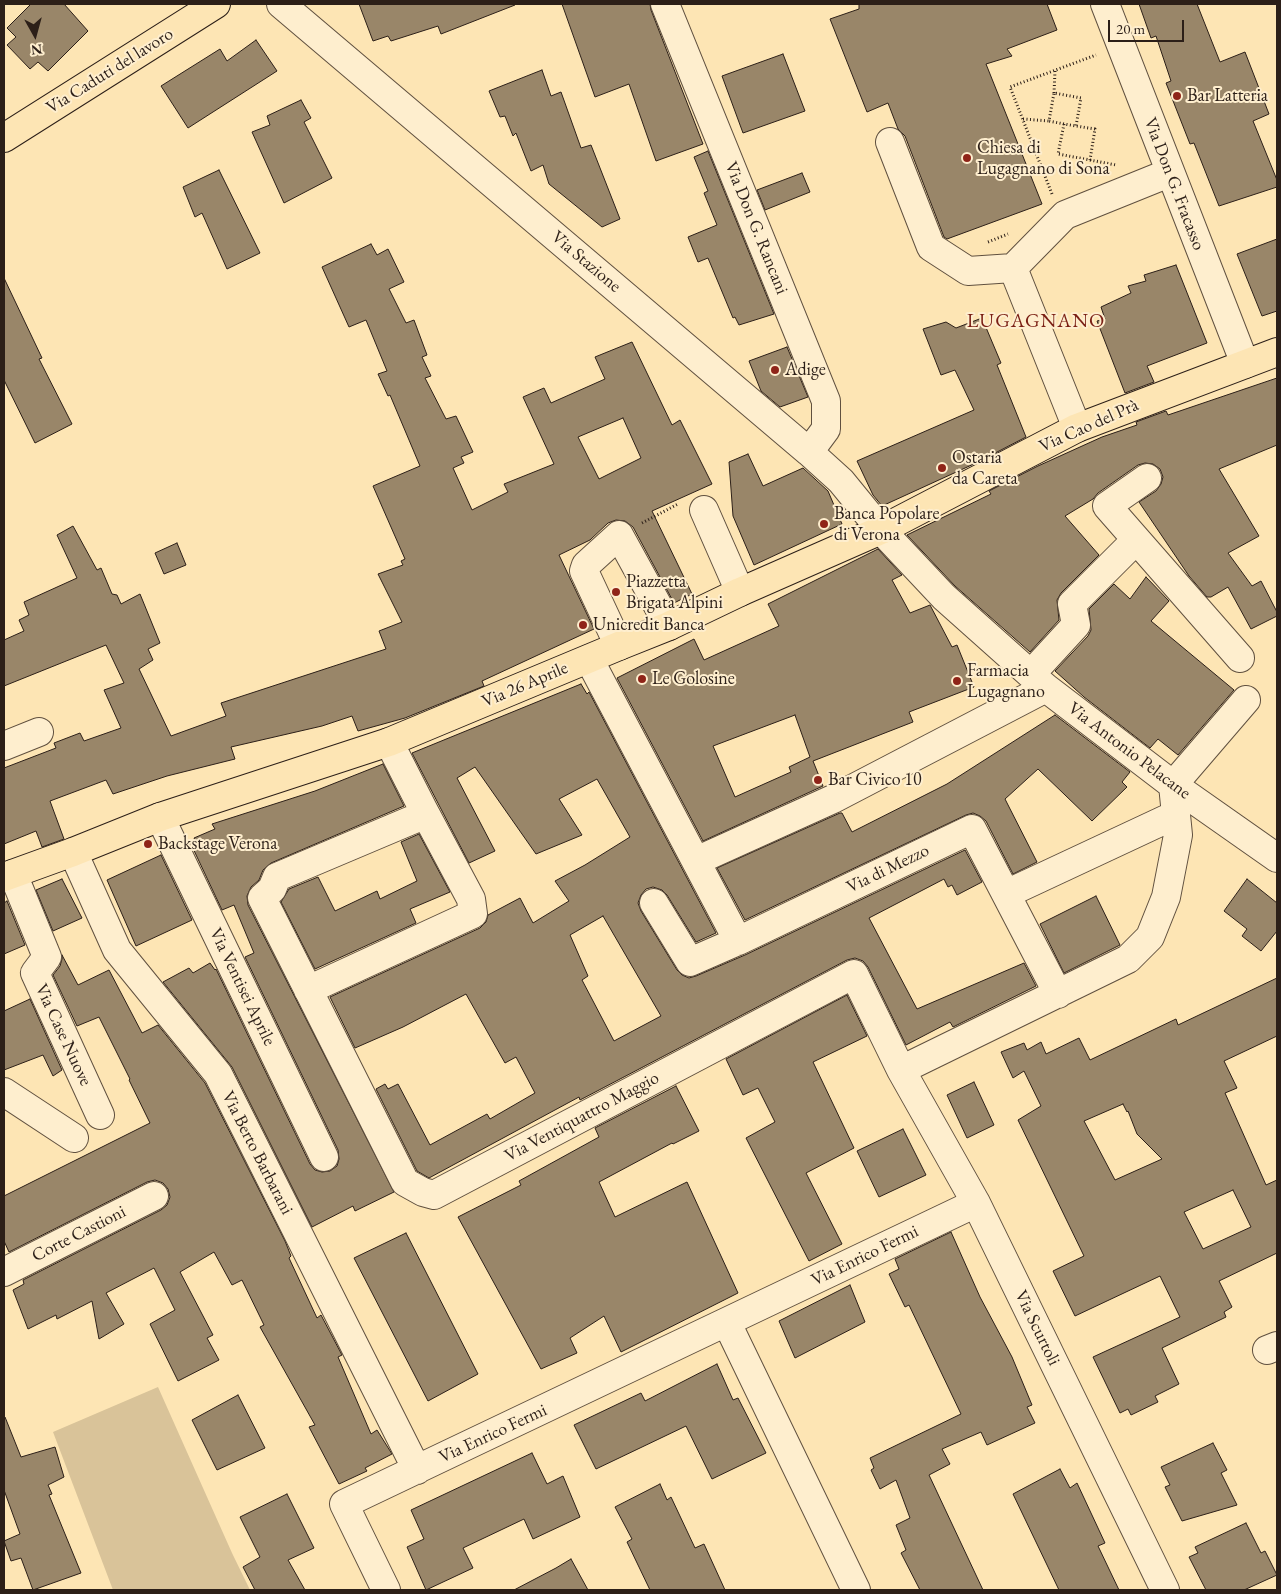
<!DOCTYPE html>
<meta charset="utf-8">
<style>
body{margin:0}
#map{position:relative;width:1281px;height:1594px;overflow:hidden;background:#fde5b4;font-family:"EB Garamond",serif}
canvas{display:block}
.frame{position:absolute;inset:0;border:5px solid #2c1f18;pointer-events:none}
.north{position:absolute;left:10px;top:10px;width:50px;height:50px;-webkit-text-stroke:4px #feeece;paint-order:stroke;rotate:173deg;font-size:14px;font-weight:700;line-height:20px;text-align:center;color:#2c1f18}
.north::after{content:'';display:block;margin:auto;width:18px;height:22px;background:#2c1f18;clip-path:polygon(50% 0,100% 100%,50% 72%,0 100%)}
.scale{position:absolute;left:1108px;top:20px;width:76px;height:22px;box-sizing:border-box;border:2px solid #2c1f18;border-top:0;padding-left:6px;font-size:15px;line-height:18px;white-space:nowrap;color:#2c1f18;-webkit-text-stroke:4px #feeece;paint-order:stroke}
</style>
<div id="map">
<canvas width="1281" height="1594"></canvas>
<div class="frame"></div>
<div class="north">N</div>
<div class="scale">20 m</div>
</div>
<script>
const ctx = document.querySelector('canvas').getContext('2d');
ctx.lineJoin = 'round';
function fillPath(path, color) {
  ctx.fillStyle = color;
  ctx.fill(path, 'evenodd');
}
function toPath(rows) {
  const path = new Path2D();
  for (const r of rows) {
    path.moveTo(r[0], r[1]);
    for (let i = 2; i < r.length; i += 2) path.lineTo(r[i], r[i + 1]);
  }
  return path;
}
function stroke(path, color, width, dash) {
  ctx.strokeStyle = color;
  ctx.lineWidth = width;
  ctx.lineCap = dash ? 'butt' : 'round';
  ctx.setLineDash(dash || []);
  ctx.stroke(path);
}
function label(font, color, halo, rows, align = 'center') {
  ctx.font = font + ' "EB Garamond",serif';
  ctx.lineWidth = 4;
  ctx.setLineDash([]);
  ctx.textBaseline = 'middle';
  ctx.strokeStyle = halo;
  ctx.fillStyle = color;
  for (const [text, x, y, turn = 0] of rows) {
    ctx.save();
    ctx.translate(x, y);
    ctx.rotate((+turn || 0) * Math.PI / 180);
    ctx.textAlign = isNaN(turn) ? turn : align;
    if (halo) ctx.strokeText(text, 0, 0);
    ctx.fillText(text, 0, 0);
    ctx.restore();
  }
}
fillPath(toPath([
 [158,1387,232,1553,250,1590,113,1590,53,1432]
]), '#d9c399');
const building = toPath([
 [31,4,64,4,88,31,48,71,38,62,30,69,7,45,16,37,7,28,31,4],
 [359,4,515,4,515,5,441,34,438,26,391,41,388,36,373,41,359,4],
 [562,4,650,4,651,10,703,144,656,161,629,84,595,97,562,4],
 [859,4,1047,4,1057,30,1007,49,1012,56,986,64,1042,204,947,239,944,237,905,136,898,129,888,103,867,112,830,19,859,9,859,4],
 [1139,4,1197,4,1220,62,1245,52,1269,114,1253,121,1277,180,1277,187,1219,206,1194,143,1190,144,1166,83,1171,81,1156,36,1151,38,1139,4],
 [256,40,277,71,188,128,161,86,220,49,227,61,256,40],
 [783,54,805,111,743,133,722,76,783,54],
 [542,70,551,96,561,92,581,148,591,145,620,219,602,227,549,184,543,165,531,171,516,133,513,136,505,116,500,117,489,91,542,70],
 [301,100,311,118,304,122,332,178,284,203,252,132,270,125,267,116,301,100],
 [708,151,774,314,739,325,735,317,733,318,708,258,698,262,688,237,717,225,704,193,708,191,694,157,708,151],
 [219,170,260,253,227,269,202,213,195,217,183,187,219,170],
 [802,173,810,192,765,210,757,190,802,173],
 [1277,239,1277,311,1262,316,1237,254,1277,239],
 [371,244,377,255,388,249,404,282,389,289,406,323,414,320,427,355,422,357,431,376,425,378,446,419,456,416,473,452,461,457,464,463,453,468,472,510,508,492,504,484,554,464,523,397,544,388,551,403,605,379,595,357,632,342,672,425,680,420,712,484,652,511,692,594,674,603,633,527,625,521,616,520,608,523,590,540,559,555,594,629,482,681,484,686,405,718,358,731,352,716,322,726,231,747,235,759,167,776,113,794,106,780,50,801,64,839,42,847,36,831,4,844,4,768,56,748,54,743,80,733,84,741,121,728,104,690,124,683,106,645,4,686,4,640,24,631,19,620,29,615,24,602,77,578,57,535,73,526,97,570,101,568,112,594,117,595,121,604,140,594,160,643,148,649,153,660,139,669,171,736,226,716,221,703,386,649,379,631,402,622,378,574,403,565,401,561,405,559,373,486,420,466,390,395,388,396,378,374,387,371,366,320,349,327,322,267,371,244],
 [623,418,641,458,599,479,578,437,623,418],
 [1176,265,1207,343,1147,366,1154,382,1125,393,1097,321,1105,319,1101,307,1131,293,1128,286,1146,281,1144,275,1176,265],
 [4,278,42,358,39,359,72,424,35,443,4,380,4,278],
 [982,318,1001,363,997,365,1026,437,976,463,882,506,873,495,857,461,974,410,955,370,941,375,923,329,946,322,956,328,982,318],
 [787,347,808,397,780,407,761,391,749,361,787,347],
 [1277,378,1277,445,1219,469,1259,536,1228,553,1252,586,1261,581,1277,612,1277,616,1251,629,1228,587,1211,597,1207,597,1189,576,1139,502,1156,491,1161,484,1163,477,1160,469,1153,464,1145,463,1138,465,1098,493,1093,499,1065,516,1099,555,1061,593,1057,600,1059,620,1030,652,955,586,907,535,991,494,989,491,1038,466,1102,437,1137,425,1136,422,1166,411,1168,415,1277,378],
 [748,454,763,486,803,468,828,491,842,524,754,565,733,516,729,462,748,454],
 [177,543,186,565,164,574,155,553,177,543],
 [878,549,902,575,892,580,910,613,930,605,952,647,957,645,974,687,909,712,913,722,813,761,823,786,703,841,617,678,694,639,704,660,779,626,768,604,878,549],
 [795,715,810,757,789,767,791,772,735,797,713,746,795,715],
 [1146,577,1169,601,1151,621,1234,690,1178,755,1158,739,1150,748,1084,697,1055,671,1088,636,1091,630,1089,609,1114,584,1130,599,1146,577],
 [581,684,587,694,589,692,716,933,696,942,667,895,662,890,653,887,646,889,641,895,638,903,641,911,677,970,682,975,689,978,696,976,745,955,965,850,982,882,957,895,952,885,948,887,944,879,869,918,917,1009,1024,963,1036,986,953,1027,950,1022,906,1045,868,967,863,961,855,958,847,960,580,1100,579,1097,429,1178,417,1171,376,1089,385,1084,388,1089,398,1084,430,1145,487,1114,490,1119,535,1093,516,1057,505,1063,466,994,403,1027,355,1048,330,997,480,928,486,922,488,915,520,898,533,923,569,901,555,881,585,865,630,837,597,779,559,799,582,835,536,854,475,767,457,778,495,851,469,863,412,753,581,684],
 [603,916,661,1016,614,1041,582,980,588,976,570,935,603,916],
 [1055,715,1130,772,1122,782,1127,787,1092,821,1038,769,1005,799,1037,862,1013,874,986,821,980,816,973,813,966,815,745,920,717,868,840,813,842,813,852,832,947,784,1055,715],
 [383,764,404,806,271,863,263,870,259,880,251,887,247,896,248,905,394,1192,355,1211,353,1206,312,1227,232,1067,163,982,189,968,193,973,210,963,215,970,216,969,310,1164,315,1170,322,1172,330,1171,337,1166,339,1159,338,1150,245,957,254,953,234,905,222,910,190,842,195,840,194,838,215,829,212,824,315,791,383,764],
 [419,834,450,892,410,909,416,923,315,969,281,902,289,889,318,877,335,911,377,891,380,899,417,881,401,842,419,834],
 [161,855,192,920,136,946,107,880,161,855],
 [62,879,82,918,53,931,36,890,62,879],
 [1247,879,1277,903,1277,931,1261,951,1242,936,1247,929,1224,911,1247,879],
 [1096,896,1120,945,1064,973,1040,924,1096,896],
 [7,901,25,945,4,954,4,903,7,901],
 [62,955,78,985,109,970,142,1033,158,1025,205,1083,285,1241,291,1256,289,1258,317,1318,321,1315,342,1355,338,1357,371,1434,377,1430,392,1454,365,1468,367,1471,339,1484,309,1427,315,1425,260,1327,264,1325,242,1280,232,1285,214,1252,180,1272,213,1335,207,1338,219,1360,178,1381,150,1324,175,1310,154,1268,106,1293,124,1324,99,1339,92,1301,57,1319,56,1315,28,1329,13,1290,24,1284,23,1280,161,1210,167,1205,170,1197,168,1189,163,1183,155,1180,147,1182,9,1252,4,1241,4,1196,150,1123,129,1080,130,1079,99,1017,77,1026,53,975,60,966,62,959,62,955],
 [1277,978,1277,1036,1224,1061,1237,1088,1225,1093,1266,1185,1277,1180,1277,1253,1219,1281,1232,1307,1224,1312,1226,1317,1162,1348,1179,1384,1155,1396,1158,1402,1131,1415,1128,1409,1120,1413,1093,1357,1180,1317,1160,1276,1075,1316,1053,1271,1084,1256,1018,1120,1041,1106,1024,1071,1013,1078,1001,1052,1024,1043,1027,1050,1041,1042,1046,1054,1079,1038,1090,1060,1176,1019,1178,1025,1277,978],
 [1123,1104,1127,1112,1128,1111,1137,1134,1162,1159,1115,1180,1084,1121,1123,1104],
 [1233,1190,1251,1227,1203,1249,1184,1212,1233,1190],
 [847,995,867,1036,813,1062,854,1148,806,1173,842,1244,809,1261,746,1138,775,1122,758,1088,743,1095,726,1059,847,995],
 [30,999,62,1070,53,1076,43,1055,4,1070,4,1011,30,999],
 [974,1082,994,1125,967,1138,947,1095,974,1082],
 [676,1086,699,1131,673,1144,672,1143,599,1182,615,1217,687,1182,738,1293,621,1352,604,1316,570,1338,577,1353,541,1369,458,1217,521,1185,519,1181,599,1137,595,1128,676,1086],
 [903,1129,926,1175,879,1197,857,1151,903,1129],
 [951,1232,980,1297,1012,1357,1032,1405,1027,1407,1035,1423,987,1445,981,1432,942,1449,950,1464,929,1475,983,1590,920,1590,901,1553,906,1550,896,1525,910,1518,896,1480,880,1489,871,1470,874,1468,870,1458,961,1414,909,1305,905,1307,889,1274,899,1269,895,1259,951,1232],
 [406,1233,478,1374,428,1401,354,1258,406,1233],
 [850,1285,865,1322,795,1358,779,1321,850,1285],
 [717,1364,733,1400,738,1398,766,1453,712,1479,686,1426,596,1469,574,1425,641,1393,645,1401,717,1364],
 [238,1395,265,1448,217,1470,192,1420,238,1395],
 [4,1417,5,1417,21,1457,55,1447,64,1477,48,1485,52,1494,49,1495,81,1573,33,1590,21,1558,11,1561,4,1541,20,1534,4,1490,4,1417],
 [1213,1443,1227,1470,1221,1473,1237,1505,1182,1521,1165,1487,1170,1485,1161,1467,1213,1443],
 [532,1453,547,1484,563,1476,580,1517,533,1539,524,1519,463,1548,473,1568,426,1590,407,1547,424,1539,411,1510,532,1453],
 [1060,1469,1070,1488,1077,1483,1105,1543,1098,1546,1119,1590,1059,1590,1013,1494,1060,1469],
 [660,1484,667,1500,671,1497,695,1548,704,1544,725,1590,650,1590,627,1542,632,1539,615,1507,660,1484],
 [287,1494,314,1548,288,1560,305,1590,255,1590,243,1567,260,1557,240,1517,287,1494],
 [1246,1523,1261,1553,1265,1551,1277,1575,1244,1590,1206,1590,1189,1557,1198,1553,1195,1547,1246,1523],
 [571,1559,588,1590,514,1590,556,1568,571,1559]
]);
fillPath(building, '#998669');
stroke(building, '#2c1f18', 1);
const minor = toPath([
 [281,4,809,452,841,481,881,530,944,597,1046,688,1173,785,1277,858],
 [665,4,826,401,826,429,809,452],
 [1105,4,1245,364],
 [890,142,931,247,968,271,1013,268],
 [1077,428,1013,268,1065,215,1169,173],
 [1147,478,1107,506,1240,658],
 [704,510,740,592],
 [619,646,584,571,586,565,619,535,669,626],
 [589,659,738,941],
 [1031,674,1076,625,1072,604,1136,540],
 [389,742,423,809,419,817,277,877,272,889,262,898,405,1182,423,1192,434,1195,854,974,901,1070,976,1203,1165,1590],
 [4,746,39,732],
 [160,817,324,1157],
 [73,852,117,950,218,1074,417,1470],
 [696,861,833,799,1046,688],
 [13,874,47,957,35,973,100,1115],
 [1006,894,1175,815],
 [654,903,690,962,738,941,972,829,1058,994],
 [308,990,473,914,471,899,423,809],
 [901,1070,1128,959,1150,937,1166,897,1178,835,1173,785,1246,700],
 [4,1092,74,1138],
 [4,1272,154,1196],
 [727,1323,856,1590],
 [1267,1350,1277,1346],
 [386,1590,344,1504,976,1203]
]);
const major = toPath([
 [4,138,216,4],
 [4,877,73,852,160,817,389,742,619,646,669,626,740,592,881,530,1077,428,1277,352]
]);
stroke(minor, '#60503f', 30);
stroke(major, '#2c1f18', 30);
stroke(toPath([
 [1054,93,1055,71],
 [1023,119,1049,121],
 [1064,124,1058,154,1090,160,1095,129,1076,126,1064,124,1049,121,1054,93,1081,98,1076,126],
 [1090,160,1116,165],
 [1052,194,1010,87,1096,55],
 [988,242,1008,234],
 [642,523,678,504]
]), '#2c1f18', 3, [1, 2.5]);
stroke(minor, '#feeece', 28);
stroke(major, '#fde5b4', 28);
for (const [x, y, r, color] of [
 [1177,96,5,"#8f2418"],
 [967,158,5,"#8f2418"],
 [775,370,5,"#8f2418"],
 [942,468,5,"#8f2418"],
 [824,524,5,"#8f2418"],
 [616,592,5,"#8f2418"],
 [583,625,5,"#8f2418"],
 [642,679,5,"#8f2418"],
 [957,681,5,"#8f2418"],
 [818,780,5,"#8f2418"],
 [148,844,5,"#8f2418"]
]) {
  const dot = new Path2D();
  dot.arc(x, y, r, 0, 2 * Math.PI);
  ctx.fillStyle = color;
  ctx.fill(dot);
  stroke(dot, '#feeece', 2);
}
label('18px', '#2c1f18', '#feeece', [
 ["Via Caduti del lavoro",110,71,-32],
 ["Via Don G. Fracasso",1174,184,69],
 ["Via Don G. Rancani",756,228,68],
 ["Via Stazione",586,262,40],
 ["Via Cao del Prà",1089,426,-24],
 ["Via 26 Aprile",525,685,-23],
 ["Via Antonio Pelacane",1129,751,37],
 ["Via di Mezzo",888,869,-26],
 ["Via Ventisei Aprile",242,987,64],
 ["Via Case Nuove",63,1035,65],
 ["Via Ventiquattro Maggio",582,1117,-28],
 ["Via Berto Barbarani",257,1153,63],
 ["Corte Castioni",79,1234,-27],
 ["Via Enrico Fermi",865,1256,-26],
 ["Via Scurtoli",1037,1328,64],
 ["Via Enrico Fermi",493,1434,-25]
]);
label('18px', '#2c1f18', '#feeece', [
 ["Bar Latteria",1187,96],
 ["Chiesa di",977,148],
 ["Lugagnano di Sona",977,169],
 ["Adige",785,370],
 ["Ostaria",952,458],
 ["da Careta",952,479],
 ["Banca Popolare",834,514],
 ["di Verona",834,535],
 ["Piazzetta",626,582],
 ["Brigata Alpini",626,603],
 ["Unicredit Banca",593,625],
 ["Farmacia",967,671],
 ["Lugagnano",967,692],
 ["Le Golosine",652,679],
 ["Bar Civico 10",828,780],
 ["Backstage Verona",158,844]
], 'left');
ctx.letterSpacing = '1px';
label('20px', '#7a1f14', '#feeece', [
 ["LUGAGNANO",1036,322]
]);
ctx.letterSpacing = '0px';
</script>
